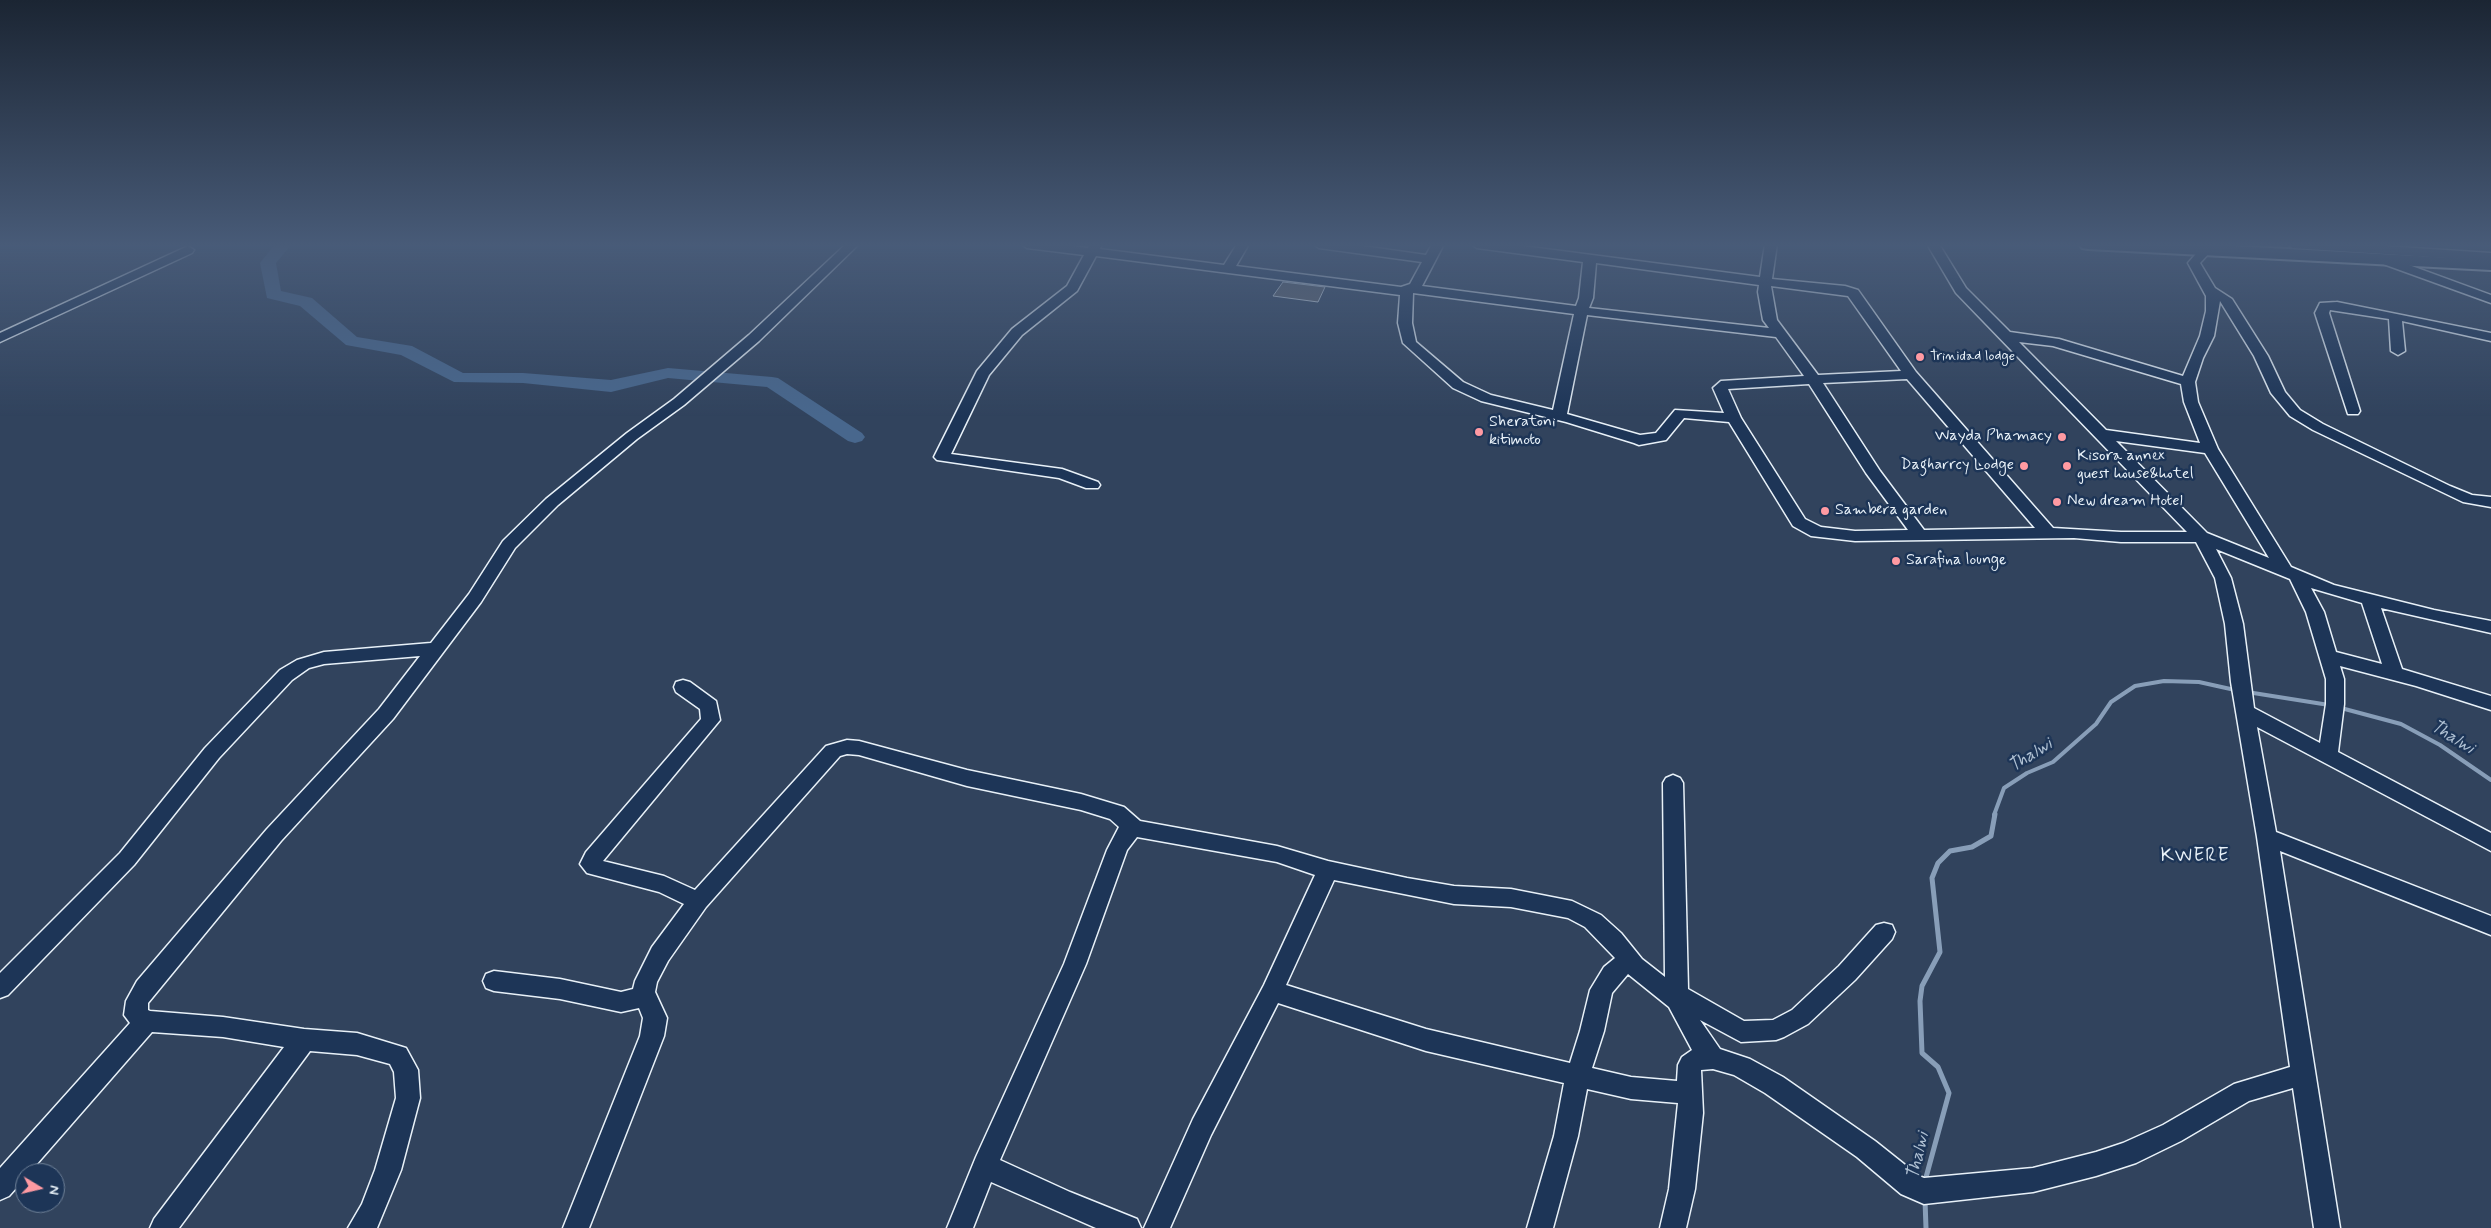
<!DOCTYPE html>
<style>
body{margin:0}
#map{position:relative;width:2491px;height:1228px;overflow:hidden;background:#31435d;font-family:Mynerve,sans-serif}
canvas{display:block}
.north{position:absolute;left:15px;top:1163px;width:50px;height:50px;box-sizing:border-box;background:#1d3557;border:1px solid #6e8097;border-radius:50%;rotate:99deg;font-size:14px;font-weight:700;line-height:20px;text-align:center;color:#e8f1f8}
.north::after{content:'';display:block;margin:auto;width:18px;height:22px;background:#ff9aa2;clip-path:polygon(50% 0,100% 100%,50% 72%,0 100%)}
</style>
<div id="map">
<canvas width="2491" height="1228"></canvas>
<div class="north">N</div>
</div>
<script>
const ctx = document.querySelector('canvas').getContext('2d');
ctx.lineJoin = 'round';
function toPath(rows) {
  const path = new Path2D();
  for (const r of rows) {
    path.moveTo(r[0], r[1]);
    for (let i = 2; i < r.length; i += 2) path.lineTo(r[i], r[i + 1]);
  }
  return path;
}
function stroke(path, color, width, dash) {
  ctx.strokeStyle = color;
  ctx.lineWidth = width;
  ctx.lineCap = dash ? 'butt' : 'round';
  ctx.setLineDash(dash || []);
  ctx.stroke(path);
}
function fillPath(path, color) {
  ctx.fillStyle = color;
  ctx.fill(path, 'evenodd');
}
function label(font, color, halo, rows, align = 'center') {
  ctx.font = font + ' Mynerve,sans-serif';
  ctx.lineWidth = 5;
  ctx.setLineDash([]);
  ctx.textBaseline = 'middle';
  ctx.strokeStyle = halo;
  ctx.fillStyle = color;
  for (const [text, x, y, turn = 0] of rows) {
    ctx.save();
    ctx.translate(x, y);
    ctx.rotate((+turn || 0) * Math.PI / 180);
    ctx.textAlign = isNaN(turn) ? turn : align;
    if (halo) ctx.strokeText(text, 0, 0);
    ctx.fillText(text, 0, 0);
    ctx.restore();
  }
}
stroke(toPath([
 [2247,692,2329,705],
 [2341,708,2401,724,2440,745,2491,780],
 [1994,815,2004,788,2027,773,2053,762,2096,724,2111,702,2135,686,2164,681,2199,682,2235,690]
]), '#889eb8', 4);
stroke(toPath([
 [1925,1181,1949,1093,1938,1067,1922,1053,1920,1001,1922,986,1940,952,1932,878,1938,863,1950,851,1972,847,1991,836,1995,814],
 [1925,1200,1926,1228]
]), '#889eb8', 5);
fillPath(toPath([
 [275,244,292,244,276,263,281,291,312,298,357,337,412,346,463,373,523,373,611,380,668,368,772,377,778,378,862,433,865,437,862,441,855,443,848,441,767,387,668,378,611,392,523,383,454,382,401,355,346,345,300,306,267,298,260,263,275,244]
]), '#48678d');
const building = toPath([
 [1283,282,1325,287,1318,302,1273,296,1283,282]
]);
fillPath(building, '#61646b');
stroke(building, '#e8f1f8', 1);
const minor = toPath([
 [846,244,859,244,759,341,684,405,637,439,558,505,515,548,481,602,393,719,281,841,148,1003,148,1010,150,1011,223,1017,304,1029,357,1033,406,1048,418,1070,420,1098,401,1170,377,1228,348,1228,362,1204,375,1170,396,1098,394,1072,390,1064,357,1055,310,1051,179,1228,150,1228,154,1219,284,1047,223,1037,152,1032,29,1173,25,1173,25,1178,9,1196,0,1200,0,1168,130,1023,124,1015,126,1001,137,981,267,829,379,709,420,656,324,664,309,668,292,680,219,758,134,865,8,995,0,998,0,973,120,853,205,748,280,670,297,660,324,652,431,643,469,594,503,541,546,499,627,433,674,399,749,335,846,244],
 [1021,244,1059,244,1088,248,1090,244,1102,244,1100,249,1224,265,1237,244,1249,244,1236,266,1401,287,1410,284,1422,262,1319,248,1313,244,1349,244,1426,255,1432,244,1444,244,1422,286,1576,306,1579,298,1583,262,1477,248,1471,244,1508,244,1760,277,1765,244,1777,244,1772,279,1845,286,1858,290,1916,372,2053,528,2121,532,2187,532,1956,293,1927,244,1939,244,1966,288,2010,332,2059,339,2183,376,2200,336,2206,311,2206,296,2188,263,2201,248,2209,248,2211,251,2200,263,2215,288,2232,299,2268,356,2285,392,2300,410,2323,424,2450,486,2472,495,2491,497,2491,507,2463,502,2313,430,2290,416,2271,393,2254,356,2220,301,2214,336,2203,358,2195,382,2198,402,2218,449,2291,567,2334,585,2434,610,2491,621,2491,633,2381,608,2402,669,2491,696,2491,710,2416,686,2340,666,2344,679,2344,704,2338,752,2491,833,2491,851,2257,727,2276,832,2491,916,2491,935,2280,851,2340,1228,2314,1228,2293,1088,2249,1101,2181,1141,2136,1163,2096,1176,2033,1192,1924,1204,1901,1194,1857,1157,1765,1093,1734,1075,1713,1069,1701,1070,1703,1113,1695,1189,1686,1228,1660,1228,1669,1189,1678,1103,1631,1099,1587,1089,1578,1136,1553,1228,1527,1228,1554,1136,1564,1083,1426,1051,1278,1003,1211,1135,1170,1228,1144,1228,1193,1119,1264,985,1315,875,1277,862,1137,837,1127,850,1086,964,1000,1160,1070,1192,1137,1219,1141,1228,1096,1228,991,1182,973,1228,947,1228,976,1157,1064,964,1107,850,1119,827,1110,819,1081,810,967,786,859,755,847,754,840,756,706,907,668,961,657,982,655,992,667,1018,664,1036,589,1228,563,1228,640,1036,643,1018,639,1008,621,1012,560,999,494,991,486,988,483,981,486,974,494,971,560,979,621,992,633,989,635,981,652,947,684,904,659,892,587,873,580,864,586,852,701,719,700,709,676,692,674,687,676,682,683,680,690,682,716,701,720,720,603,861,664,876,695,890,826,746,847,740,859,741,967,770,1081,794,1124,807,1140,821,1277,846,1328,861,1407,878,1454,886,1511,889,1572,901,1601,915,1621,933,1642,959,1665,977,1663,783,1666,778,1673,775,1680,778,1683,783,1688,989,1744,1021,1773,1020,1792,1010,1839,966,1876,925,1884,923,1892,925,1895,932,1892,939,1855,980,1808,1024,1784,1037,1776,1040,1741,1042,1700,1020,1720,1049,1750,1059,1783,1077,1875,1141,1919,1176,1924,1178,2033,1168,2096,1152,2123,1143,2163,1125,2234,1084,2290,1067,2257,837,2231,682,2225,624,2215,578,2196,542,2121,542,2074,538,1855,541,1811,536,1793,526,1729,422,1684,418,1666,440,1639,445,1634,443,1566,422,1481,401,1453,388,1403,343,1398,323,1400,295,1096,256,1077,291,1022,335,989,375,951,454,1062,469,1098,482,1100,485,1098,488,1086,488,1059,478,937,460,934,457,977,371,1012,329,1067,286,1084,255,1027,248,1021,244],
 [1596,263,1759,285,1758,292,1763,320,1769,328,1589,308,1593,298,1596,263],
 [1771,286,1848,296,1901,371,1818,375,1777,320,1771,286],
 [1413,293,1574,314,1553,410,1491,395,1463,382,1416,342,1412,323,1413,293],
 [1587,315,1776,337,1804,376,1721,381,1713,388,1724,413,1675,410,1656,433,1640,435,1567,414,1587,315],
 [2019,342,2053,346,2181,384,2184,402,2200,443,2106,430,2019,342],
 [1907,379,2035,528,1924,530,1880,471,1823,383,1907,379],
 [1809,384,1866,473,1908,530,1855,531,1821,527,1805,519,1741,418,1728,389,1809,384],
 [2116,441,2205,453,2269,558,2207,533,2116,441],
 [2216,549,2290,579,2306,612,2326,679,2326,704,2320,743,2254,708,2243,624,2231,578,2216,549],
 [2311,588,2362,603,2382,664,2336,652,2324,612,2311,588],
 [1334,880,1454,904,1511,907,1568,918,1585,927,1615,958,1604,967,1590,990,1580,1031,1570,1063,1426,1029,1286,985,1334,880],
 [1628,974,1669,1007,1692,1050,1682,1057,1678,1065,1677,1081,1631,1077,1592,1068,1604,1031,1612,993,1628,974],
 [2287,244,2355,244,2491,253,2491,261,2293,248,2287,244],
 [188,246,194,250,192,253,0,342,0,333,188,246],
 [2379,254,2491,295,2491,303,2375,261,2373,258,2379,254],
 [2337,302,2491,333,2491,341,2402,321,2405,351,2398,355,2391,351,2389,319,2330,310,2329,313,2360,411,2358,414,2348,414,2315,313,2320,303,2337,302]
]);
const highway = toPath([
 [2079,244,2197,244,2491,260,2491,270,2088,249,2082,248,2079,244]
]);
stroke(minor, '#e8f1f8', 3);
stroke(highway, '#e8f1f8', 4);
fillPath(minor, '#1d3557');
fillPath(highway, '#1d3557');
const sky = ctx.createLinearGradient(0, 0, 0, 416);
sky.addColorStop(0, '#1b2533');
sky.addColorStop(0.59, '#485b78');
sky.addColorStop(1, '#485b7800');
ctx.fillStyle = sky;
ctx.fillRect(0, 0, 2491, 416);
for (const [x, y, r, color] of [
 [1920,357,5,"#ff9aa2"],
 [1479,432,5,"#ff9aa2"],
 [2062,437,5,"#ff9aa2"],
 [2024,466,5,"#ff9aa2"],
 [2067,466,5,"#ff9aa2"],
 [2057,502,5,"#ff9aa2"],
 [1825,511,5,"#ff9aa2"],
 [1896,561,5,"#ff9aa2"]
]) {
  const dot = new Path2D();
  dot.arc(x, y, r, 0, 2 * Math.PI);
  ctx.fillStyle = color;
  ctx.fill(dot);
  stroke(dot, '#1d3557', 2);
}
label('14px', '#e8f1f8', '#1d3557', [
 ["Trinidad lodge",1930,357]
], 'left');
label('16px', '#e8f1f8', '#1d3557', [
 ["Sheratoni",1489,423],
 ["kitimoto",1489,441],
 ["Wayda Phamacy",2052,437,"right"],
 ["Kisora annex",2077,457],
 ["guest house&hotel",2077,475],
 ["Dagharrcy Lodge",2014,466,"right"],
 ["New dream Hotel",2067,502],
 ["Sambera garden",1835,511],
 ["Sarafina lounge",1906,561]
], 'left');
label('italic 18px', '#b0c1d3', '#1d3557', [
 ["Thalwi",2452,738,32],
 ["Thalwi",2031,756,-32],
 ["Thalwi",1919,1156,-77]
]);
ctx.letterSpacing = '1px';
label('19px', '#e8f1f8', '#1d3557', [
 ["KWERE",2195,857]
]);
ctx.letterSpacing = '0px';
</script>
